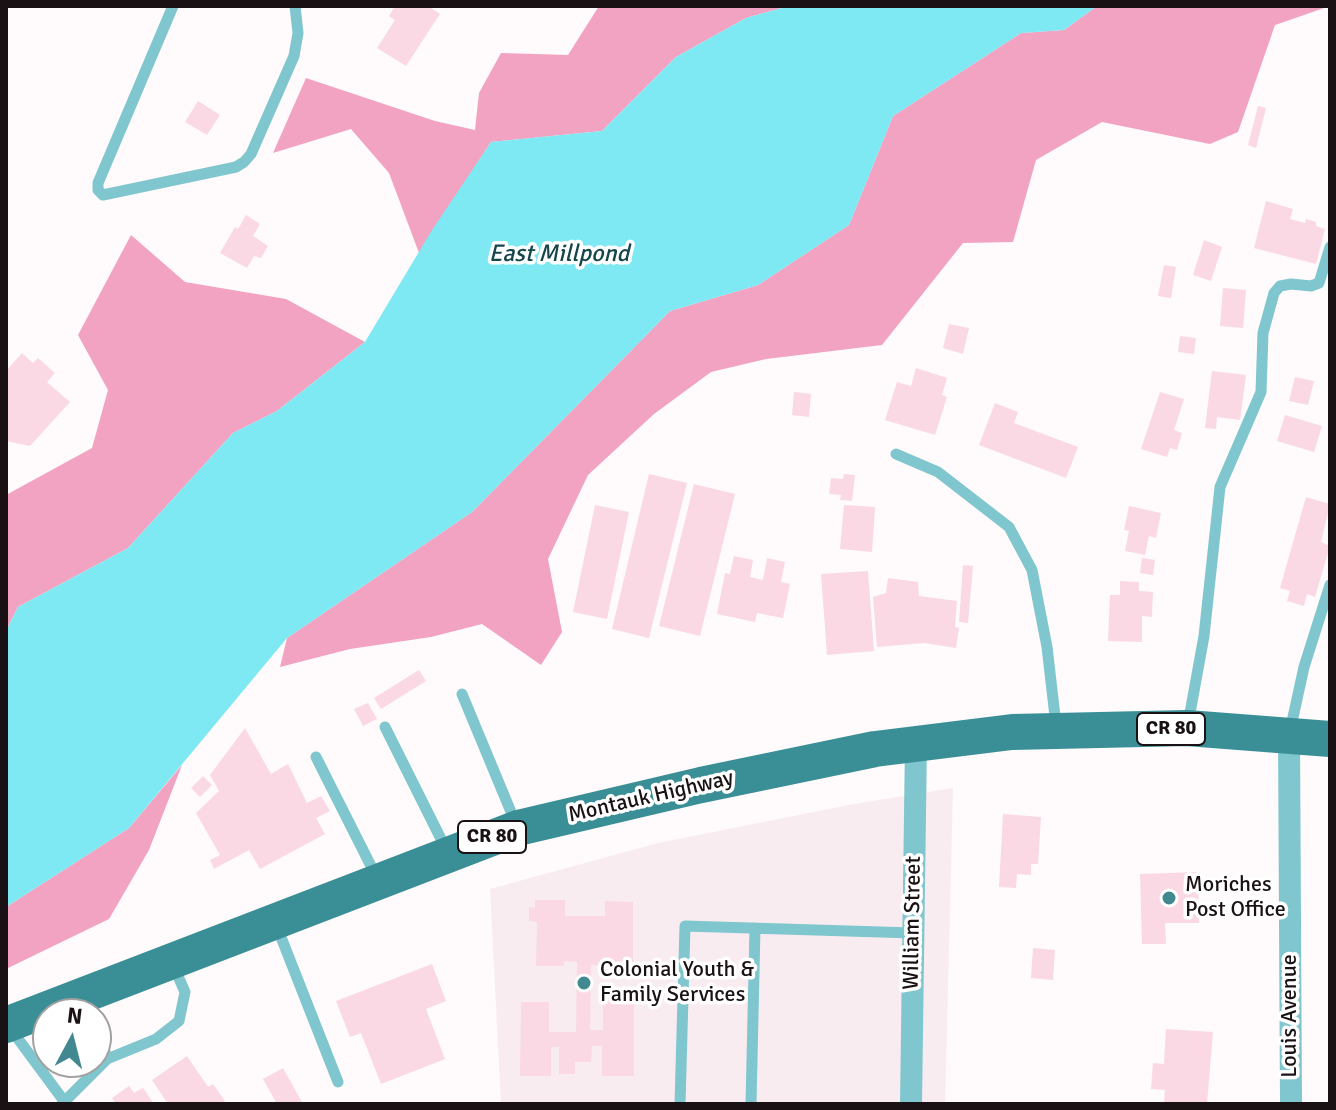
<!DOCTYPE html>
<style>
body{margin:0}
#map{position:relative;width:1336px;height:1110px;overflow:hidden;background:#fffafb;font-family:Signika,sans-serif}
canvas{display:block}
.frame{position:absolute;inset:0;border:8px solid #191114;pointer-events:none}
.north{position:absolute;left:32px;top:998px;width:80px;height:80px;box-sizing:border-box;background:#fff;border:2px solid #a3a0a1;border-radius:50%;rotate:7deg;font-size:22px;font-weight:700;line-height:32px;text-align:center;color:#191114}
.north::after{content:'';display:block;margin:auto;width:28px;height:36px;background:#418890;clip-path:polygon(50% 0,100% 100%,50% 72%,0 100%)}
</style>
<div id="map">
<canvas width="1336" height="1110"></canvas>
<div class="frame"></div>
<div class="north">N</div>
</div>
<script>
const ctx = document.querySelector('canvas').getContext('2d');
ctx.lineJoin = 'round';
function fillPath(path, color) {
  ctx.fillStyle = color;
  ctx.fill(path, 'evenodd');
}
function toPath(rows) {
  const path = new Path2D();
  for (const r of rows) {
    path.moveTo(r[0], r[1]);
    for (let i = 2; i < r.length; i += 2) path.lineTo(r[i], r[i + 1]);
  }
  return path;
}
function stroke(path, color, width, dash) {
  ctx.strokeStyle = color;
  ctx.lineWidth = width;
  ctx.lineCap = dash ? 'butt' : 'round';
  ctx.setLineDash(dash || []);
  ctx.stroke(path);
}
function label(font, color, halo, rows, align = 'center') {
  ctx.font = font + ' Signika,sans-serif';
  ctx.lineWidth = 7;
  ctx.setLineDash([]);
  ctx.textBaseline = 'middle';
  ctx.strokeStyle = halo;
  ctx.fillStyle = color;
  for (const [text, x, y, turn = 0] of rows) {
    ctx.save();
    ctx.translate(x, y);
    ctx.rotate((+turn || 0) * Math.PI / 180);
    ctx.textAlign = isNaN(turn) ? turn : align;
    if (halo) ctx.strokeText(text, 0, 0);
    ctx.fillText(text, 0, 0);
    ctx.restore();
  }
}
fillPath(toPath([
 [953,788,945,1104,501,1104,490,889,658,843,854,804]
]), '#f9ecf0');
fillPath(toPath([
 [599,6,789,6,746,18,676,57,602,131,491,142,419,253,389,173,351,129,273,153,306,78,435,121,475,130,479,93,501,53,568,55],
 [1097,6,1330,6,1275,25,1238,132,1210,144,1102,122,1036,160,1013,242,963,243,882,345,766,359,711,372,654,414,588,475,548,559,562,632,541,665,482,624,431,637,350,649,280,667,287,638,472,512,670,311,758,285,849,225,893,116,1021,33,1064,30],
 [131,235,185,282,286,299,365,342,277,411,233,433,128,548,18,607,6,631,6,495,92,448,108,390,78,335],
 [182,765,149,850,109,919,6,969,6,907,129,828]
]), '#f1a3c1');
fillPath(toPath([
 [789,6,1097,6,1064,30,1021,33,893,116,849,225,758,285,670,311,472,512,287,638,129,828,6,907,6,631,18,607,128,548,233,433,277,411,365,342,432,230,491,142,602,131,676,57,746,18]
]), '#7ee8f3');
fillPath(toPath([
 [395,6,428,6,440,14,406,66,377,48,395,20,389,16],
 [198,101,220,115,207,135,185,122],
 [1258,106,1266,108,1256,148,1248,145],
 [1266,201,1293,209,1290,219,1305,223,1306,219,1316,222,1316,226,1325,229,1316,264,1254,248],
 [246,215,260,224,253,236,268,246,261,258,254,256,247,268,220,253,235,227,238,229],
 [1204,240,1222,247,1211,281,1193,275],
 [1164,265,1176,267,1171,298,1158,296],
 [1223,288,1246,290,1243,328,1220,326],
 [949,324,969,328,963,354,943,348],
 [1180,336,1196,338,1194,354,1178,352],
 [22,353,33,363,38,358,55,373,47,382,70,402,30,446,6,441,6,371],
 [916,368,947,378,942,395,947,397,935,435,885,420,897,382,911,386],
 [1212,371,1246,375,1240,420,1217,417,1216,429,1205,428],
 [1295,377,1314,381,1308,405,1289,401],
 [794,392,811,394,809,417,792,415],
 [1160,392,1184,399,1174,430,1182,433,1177,450,1170,448,1167,457,1141,449],
 [995,403,1018,412,1014,423,1078,447,1066,478,979,445],
 [1285,415,1322,426,1314,452,1277,441],
 [649,474,687,483,649,638,612,629],
 [844,474,855,475,852,501,840,500,841,495,829,494,831,478,843,479],
 [694,484,735,494,700,636,659,626],
 [1306,497,1330,504,1321,542,1330,546,1315,597,1307,594,1304,606,1287,601,1290,591,1280,588],
 [595,505,629,512,607,619,573,612],
 [844,505,875,507,872,552,840,549],
 [1129,506,1161,513,1156,538,1149,536,1145,555,1125,551,1129,531,1124,530],
 [734,556,753,560,750,577,763,580,767,558,785,562,781,582,790,584,783,618,757,613,755,622,717,614,725,573,730,574],
 [1142,558,1155,560,1153,575,1140,573],
 [963,565,973,566,968,623,959,622],
 [868,571,874,651,827,655,821,574],
 [888,578,918,582,919,596,957,601,955,627,959,628,956,648,924,643,877,647,873,597,886,593],
 [1120,581,1139,582,1139,591,1153,592,1152,617,1142,616,1142,642,1108,641,1110,595,1120,595],
 [419,670,426,681,381,709,374,698],
 [368,703,377,719,363,726,354,709],
 [245,728,271,774,288,764,307,803,321,796,330,811,316,818,325,834,260,869,249,850,214,869,210,860,220,855,196,813,219,791,210,775],
 [203,776,212,785,200,797,191,788],
 [1003,814,1041,817,1038,864,1031,864,1031,875,1017,874,1016,888,999,887],
 [1198,872,1199,923,1165,923,1166,944,1142,944,1140,874],
 [535,900,565,900,565,916,605,916,605,901,633,902,633,965,591,965,590,1030,603,1030,603,1001,634,1001,634,1076,602,1076,602,1046,592,1046,591,1062,575,1062,575,1074,559,1074,559,1047,551,1047,551,1076,520,1076,521,1002,549,1002,549,1032,576,1032,577,962,564,961,564,966,536,966,537,922,529,921,529,907,535,908],
 [1033,948,1055,950,1053,980,1031,978],
 [432,964,446,1001,426,1009,445,1059,381,1084,361,1033,350,1037,336,1001],
 [1166,1029,1213,1032,1207,1104,1164,1104,1165,1090,1151,1089,1153,1063,1164,1064],
 [187,1056,208,1087,213,1084,225,1101,221,1104,168,1104,152,1080],
 [283,1068,303,1104,277,1104,263,1079],
 [129,1086,134,1093,143,1088,154,1104,116,1104,112,1098]
]), '#fad9e4');
stroke(toPath([
 [173,6,98,183,98,190,103,195,236,167,244,162,251,154,294,56,298,33,295,6],
 [896,454,938,472,1009,527,1032,570,1047,647,1056,725],
 [462,694,516,824],
 [1188,724,1204,636,1220,487,1261,392,1263,333,1274,293,1280,286,1291,284,1311,286,1319,283,1330,247],
 [385,727,446,849],
 [1290,731,1304,667,1330,585],
 [316,757,376,876],
 [277,927,338,1082],
 [10,1028,64,1101],
 [107,1059,156,1039,179,1021,185,992,174,967],
 [62,1104,107,1059,96,1020],
 [680,1104,685,926,913,933],
 [751,1104,755,928]
]), '#80c6ce', 11);
stroke(toPath([
 [1289,736,1291,1104],
 [911,1104,916,742]
]), '#80c6ce', 22);
stroke(toPath([
 [6,1025,518,828,701,785,875,749,1012,732,1187,728,1330,739]
]), '#3a8f97', 36);
for (const [x, y, r, color] of [
 [1169,898,8,"#418890"],
 [584,983,8,"#418890"]
]) {
  const dot = new Path2D();
  dot.arc(x, y, r, 0, 2 * Math.PI);
  ctx.fillStyle = color;
  ctx.fill(dot);
  stroke(dot, '#fff', 3);
}
for (const [x, y, w] of [
 [1171,729,68],
 [492,837,68]
]) {
  const box = new Path2D();
  box.roundRect(x - w / 2, y - 16, w, 32, 6);
  ctx.fillStyle = '#fff';
  ctx.fill(box);
  stroke(box, '#191114', 2);
}
label('bold 20px', '#191114', null, [
 ["CR 80",1171,729],
 ["CR 80",492,837]
]);
label('22px', '#191114', '#fff', [
 ["Montauk Highway",651,797,-13],
 ["William Street",913,923,-89],
 ["Louis Avenue",1290,1016,-90]
]);
label('22px', '#191114', '#fff', [
 ["Moriches",1185,885],
 ["Post Office",1185,910],
 ["Colonial Youth &",600,970],
 ["Family Services",600,995]
], 'left');
label('italic 24px', '#15464b', '#fff', [
 ["East Millpond",559,255]
]);
</script>
